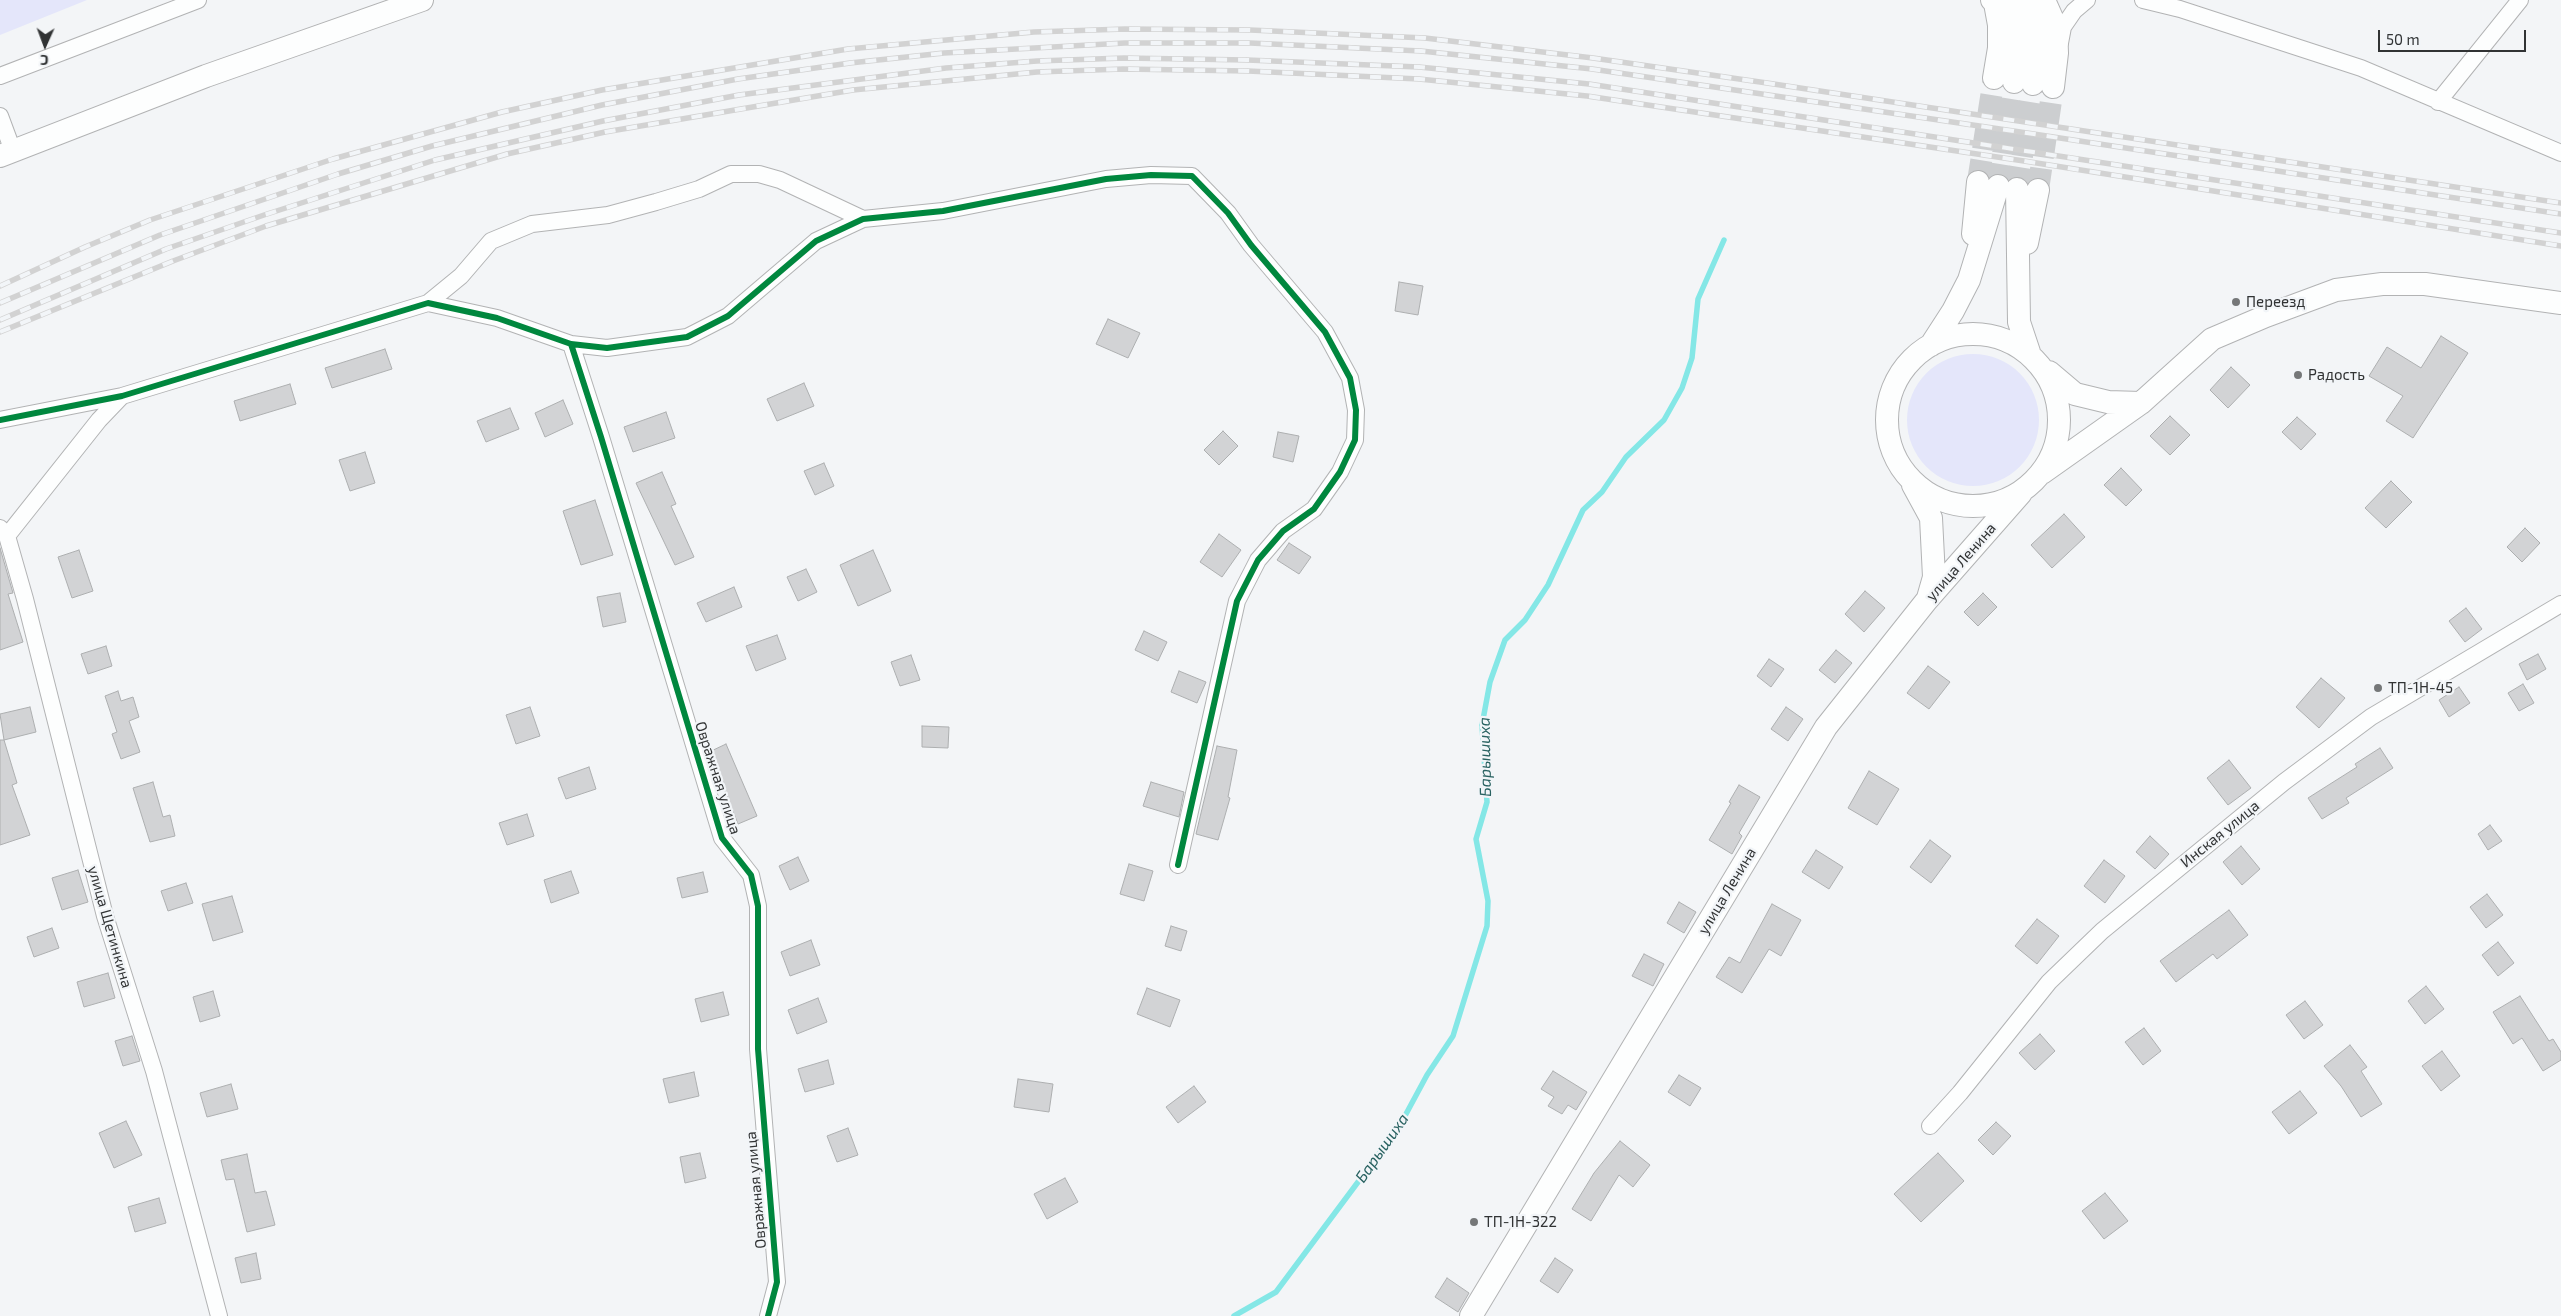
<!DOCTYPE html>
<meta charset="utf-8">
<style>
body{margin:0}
#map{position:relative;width:2561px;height:1316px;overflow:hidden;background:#f3f5f7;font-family:"Exo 2",sans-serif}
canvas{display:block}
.north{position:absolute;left:20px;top:20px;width:50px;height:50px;-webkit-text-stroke:4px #f2f5f8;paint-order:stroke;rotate:182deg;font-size:14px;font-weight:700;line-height:20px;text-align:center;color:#313334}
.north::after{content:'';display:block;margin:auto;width:18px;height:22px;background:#313334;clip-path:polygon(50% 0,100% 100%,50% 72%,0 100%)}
.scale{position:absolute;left:2378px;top:30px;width:148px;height:22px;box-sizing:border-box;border:2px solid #313334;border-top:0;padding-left:6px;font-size:15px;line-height:18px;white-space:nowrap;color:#313334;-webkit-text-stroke:4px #f2f5f8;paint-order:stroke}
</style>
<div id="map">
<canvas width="2561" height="1316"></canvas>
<div class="north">С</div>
<div class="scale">50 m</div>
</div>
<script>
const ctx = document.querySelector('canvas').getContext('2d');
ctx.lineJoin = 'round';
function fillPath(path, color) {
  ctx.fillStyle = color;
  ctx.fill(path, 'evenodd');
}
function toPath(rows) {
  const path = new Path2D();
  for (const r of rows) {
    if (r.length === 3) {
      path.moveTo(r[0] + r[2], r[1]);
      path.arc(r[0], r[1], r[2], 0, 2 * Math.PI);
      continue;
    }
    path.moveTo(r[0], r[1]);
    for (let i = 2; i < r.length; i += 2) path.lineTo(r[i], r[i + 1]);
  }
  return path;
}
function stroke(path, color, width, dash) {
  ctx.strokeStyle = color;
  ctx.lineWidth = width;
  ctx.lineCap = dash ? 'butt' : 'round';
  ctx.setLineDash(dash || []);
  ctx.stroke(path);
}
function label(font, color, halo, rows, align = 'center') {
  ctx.font = font + ' "Exo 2",sans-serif';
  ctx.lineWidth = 4.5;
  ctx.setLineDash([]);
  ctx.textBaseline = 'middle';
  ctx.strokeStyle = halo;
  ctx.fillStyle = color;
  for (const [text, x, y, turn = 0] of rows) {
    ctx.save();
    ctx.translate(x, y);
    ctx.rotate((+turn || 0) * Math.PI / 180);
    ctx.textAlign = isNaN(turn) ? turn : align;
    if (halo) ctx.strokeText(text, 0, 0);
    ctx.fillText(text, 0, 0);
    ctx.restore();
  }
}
fillPath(toPath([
 [0,0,87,0,0,35],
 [1973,420,66]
]), '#e4e6fa');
stroke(toPath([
 [1234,1316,1276,1292,1399,1127,1427,1075,1453,1036,1487,926,1488,901,1476,839,1487,802,1482,725,1490,682,1505,640,1525,620,1548,585,1583,510,1602,492,1626,457,1664,420,1682,388,1692,358,1698,299,1724,240]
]), '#84e7e6', 5.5);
const building = toPath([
 [1399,282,1423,286,1418,315,1395,311,1399,282],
 [1108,319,1140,333,1128,358,1096,344,1108,319],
 [2441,336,2468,353,2413,438,2386,421,2403,396,2369,376,2387,347,2421,368,2441,336],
 [385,349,392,369,332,388,325,368,385,349],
 [2231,367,2250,385,2228,408,2210,390,2231,367],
 [804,383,814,406,777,421,767,399,804,383],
 [290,384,296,404,240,421,234,401,290,384],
 [563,400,573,424,545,437,535,413,563,400],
 [510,408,519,429,486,442,477,421,510,408],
 [666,412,675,438,633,452,624,427,666,412],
 [2170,416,2190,435,2170,455,2150,436,2170,416],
 [2297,417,2316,434,2301,450,2282,432,2297,417],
 [1223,431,1238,446,1219,465,1204,450,1223,431],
 [1278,432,1299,436,1293,462,1273,457,1278,432],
 [365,452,375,483,350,491,339,460,365,452],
 [824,463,834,486,815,495,804,471,824,463],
 [2121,468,2142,490,2126,506,2104,485,2121,468],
 [662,472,676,504,671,506,694,557,675,565,636,483,662,472],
 [2391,481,2412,502,2386,528,2365,508,2391,481],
 [595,500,613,555,581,565,563,511,595,500],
 [2064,514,2085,537,2052,568,2031,545,2064,514],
 [2525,528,2540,543,2522,562,2507,547,2525,528],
 [1219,534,1241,550,1222,577,1200,562,1219,534],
 [1289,543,1311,557,1299,574,1277,560,1289,543],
 [0,548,13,593,8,594,23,642,0,650,0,548],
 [79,550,93,591,72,598,58,557,79,550],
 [873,550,891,591,858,606,840,565,873,550],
 [806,569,817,592,798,601,787,577,806,569],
 [734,587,742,607,706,622,697,603,734,587],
 [1865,591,1885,608,1864,632,1845,614,1865,591],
 [620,593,626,622,603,627,597,597,620,593],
 [1983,593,1997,607,1978,626,1964,612,1983,593],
 [2466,608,2482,629,2465,642,2449,621,2466,608],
 [1144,631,1167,642,1158,661,1135,650,1144,631],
 [777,635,786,659,756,671,746,646,777,635],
 [106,646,112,666,88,674,81,654,106,646],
 [1836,650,1852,663,1835,683,1819,670,1836,650],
 [2538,654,2546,669,2527,680,2519,664,2538,654],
 [911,655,920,680,900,686,891,662,911,655],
 [1769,659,1784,669,1771,687,1757,676,1769,659],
 [1928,666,1950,682,1929,709,1907,693,1928,666],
 [1179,671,1206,682,1197,703,1171,692,1179,671],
 [2321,678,2345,698,2319,728,2296,707,2321,678],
 [2523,684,2534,703,2519,711,2508,693,2523,684],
 [2459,687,2470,703,2449,717,2439,700,2459,687],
 [118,691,121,701,133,697,139,717,129,721,140,752,121,759,112,734,117,732,105,696,118,691],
 [30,707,36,732,4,740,17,783,12,785,30,835,0,845,0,740,4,740,0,714,30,707],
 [530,707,540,736,516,744,506,715,530,707],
 [1786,707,1803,719,1788,741,1771,729,1786,707],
 [922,726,949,727,948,748,922,747,922,726],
 [726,744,757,816,738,824,719,776,707,753,726,744],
 [1217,746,1237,750,1228,797,1230,798,1218,840,1196,834,1217,746],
 [2380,748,2393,768,2346,798,2349,803,2322,819,2308,798,2357,767,2355,764,2380,748],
 [2229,760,2251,788,2228,805,2207,778,2229,760],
 [589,767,596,789,566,799,558,778,589,767],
 [1869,771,1899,789,1877,825,1848,808,1869,771],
 [153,782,163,817,170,815,175,836,150,842,133,788,153,782],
 [1151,782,1184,792,1179,817,1143,806,1151,782],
 [1739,785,1760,797,1739,833,1742,836,1732,854,1709,840,1731,803,1729,802,1739,785],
 [527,814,534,836,507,845,499,823,527,814],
 [2490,825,2502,841,2488,850,2478,834,2490,825],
 [2150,836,2169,854,2155,869,2136,852,2150,836],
 [1930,840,1951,856,1931,883,1910,867,1930,840],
 [2241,846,2260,869,2242,885,2223,862,2241,846],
 [1816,850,1843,867,1829,889,1802,872,1816,850],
 [798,857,809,881,790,890,779,866,798,857],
 [2104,860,2125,876,2105,903,2084,886,2104,860],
 [1129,864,1153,871,1144,901,1120,894,1129,864],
 [78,870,88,902,62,910,52,878,78,870],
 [571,871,579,893,551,903,544,880,571,871],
 [703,872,708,892,682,898,677,878,703,872],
 [186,883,193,903,168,911,161,891,186,883],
 [2487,894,2503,915,2486,928,2470,907,2487,894],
 [232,896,243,932,213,941,202,904,232,896],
 [1679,902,1696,912,1684,933,1667,923,1679,902],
 [1772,904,1801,920,1781,956,1769,949,1742,993,1716,977,1729,957,1740,963,1772,904],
 [2229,910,2248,935,2217,959,2213,954,2176,982,2160,961,2229,910],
 [2037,919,2059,936,2037,964,2015,946,2037,919],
 [1171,926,1187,931,1181,951,1165,946,1171,926],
 [52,928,59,948,34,957,27,937,52,928],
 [811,940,820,965,790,976,781,952,811,940],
 [2498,942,2514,963,2498,976,2482,955,2498,942],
 [1644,954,1664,964,1653,986,1632,976,1644,954],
 [108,973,115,998,84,1007,77,982,108,973],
 [2426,986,2444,1009,2425,1024,2408,1001,2426,986],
 [1147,988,1180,1000,1170,1027,1137,1014,1147,988],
 [213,991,220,1016,200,1022,193,997,213,991],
 [723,992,729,1015,701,1022,695,999,723,992],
 [2520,996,2549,1041,2553,1039,2561,1052,2561,1060,2543,1071,2522,1038,2513,1044,2493,1012,2520,996],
 [818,998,827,1022,797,1034,788,1010,818,998],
 [2305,1001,2323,1025,2304,1039,2286,1015,2305,1001],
 [2144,1028,2161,1051,2143,1065,2125,1042,2144,1028],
 [2040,1034,2055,1051,2035,1070,2019,1053,2040,1034],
 [132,1036,140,1061,123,1066,115,1041,132,1036],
 [2350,1045,2367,1067,2361,1071,2382,1104,2361,1117,2341,1086,2324,1066,2350,1045],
 [2442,1051,2460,1076,2441,1091,2422,1066,2442,1051],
 [828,1060,834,1084,805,1092,798,1069,828,1060],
 [1553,1071,1587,1092,1576,1110,1568,1105,1562,1114,1548,1106,1554,1097,1541,1089,1553,1071],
 [694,1072,699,1096,669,1103,663,1079,694,1072],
 [1679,1075,1701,1088,1690,1106,1668,1092,1679,1075],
 [1018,1079,1053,1084,1049,1112,1014,1107,1018,1079],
 [231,1084,238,1109,207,1117,200,1093,231,1084],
 [1194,1086,1206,1102,1178,1123,1166,1107,1194,1086],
 [2300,1091,2317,1113,2289,1134,2272,1112,2300,1091],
 [126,1121,142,1155,114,1168,99,1133,126,1121],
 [1996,1122,2011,1136,1993,1155,1978,1140,1996,1122],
 [848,1128,858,1155,837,1162,827,1136,848,1128],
 [1620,1141,1650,1165,1633,1187,1619,1175,1591,1221,1572,1209,1594,1173,1620,1141],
 [700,1153,706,1178,685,1183,680,1157,700,1153],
 [1938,1153,1964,1181,1921,1222,1894,1194,1938,1153],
 [247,1154,255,1193,266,1191,275,1225,247,1232,234,1179,226,1180,221,1160,247,1154],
 [1065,1178,1078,1202,1047,1219,1034,1194,1065,1178],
 [2105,1193,2128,1221,2104,1239,2082,1211,2105,1193],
 [159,1198,166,1223,135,1232,128,1207,159,1198],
 [256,1253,261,1279,241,1283,235,1258,256,1253],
 [1555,1258,1573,1270,1558,1293,1540,1281,1555,1258],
 [1447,1278,1469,1293,1458,1312,1435,1297,1447,1278]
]);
fillPath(building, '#d2d3d5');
stroke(building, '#adafb0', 1);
stroke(toPath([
 [1978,182,1994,78],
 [1998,186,2014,82],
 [2017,189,2033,84],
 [2038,190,2053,87]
]), '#ccced0', 22, [22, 11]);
const minor = toPath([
 [2143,0,2180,9,2361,68,2561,153],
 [2060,43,2063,27,2074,11,2087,0],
 [0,76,198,0],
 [2438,102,2520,0],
 [0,116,13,151],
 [428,303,461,276,491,241,532,224,608,215,656,202,699,189,731,174,759,174,780,180,863,219],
 [571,344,601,437,722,838,751,875,758,906,758,1049,777,1282,768,1316],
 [0,420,122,396,428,303,497,318,571,344,607,348,687,337,728,316,816,241,863,219,943,211,1106,179,1151,175,1192,176,1228,213,1251,245,1325,332,1350,378,1356,410,1355,440,1340,472,1314,509,1283,531,1258,560,1237,601,1178,865],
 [0,528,7,536,25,599,105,916,154,1071,219,1316],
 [7,536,99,420,122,396],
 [1930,1126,1960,1093,2049,982,2102,931,2284,782,2371,717,2561,604]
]);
const secondary = toPath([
 [1992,0,1995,3,1999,25,1999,48,1994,78],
 [2010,0,2018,24,2019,50,2014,82],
 [2024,0,2037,27,2039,56,2033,84],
 [2044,0,2056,27,2057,53,2053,87],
 [0,156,206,76,422,0],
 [2017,189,2019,322,2029,352],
 [1973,234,1978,182],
 [2027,243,2038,190],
 [1973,420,86],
 [1931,345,1953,311,1969,280,1998,186],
 [2049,372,2075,394,2108,402,2141,403],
 [2042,473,2141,403,2212,339,2266,316,2336,290,2382,284,2425,284,2561,303],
 [1913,485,1931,518,1934,577,1928,598],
 [1471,1316,1826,727,1927,600,2021,493]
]);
stroke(minor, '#b2b3b4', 18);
stroke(secondary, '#b2b3b4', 24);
stroke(minor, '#fdfefe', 16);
stroke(secondary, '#fdfefe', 22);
const rail = toPath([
 [0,286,85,247,150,220,333,159,502,112,602,90,848,49,1034,32,1125,29,1250,30,1425,38,1593,58,1767,83,2561,203],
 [0,303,160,235,338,174,432,146,602,105,738,79,850,63,944,53,1125,43,1250,43,1421,51,1592,69,2027,133,2561,214],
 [0,320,166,249,264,215,435,160,603,121,739,95,946,68,1037,61,1124,58,1247,60,1419,67,1589,84,2561,233],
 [0,332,173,261,266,226,507,154,605,132,853,90,1037,72,1123,69,1248,71,1419,79,1587,96,2024,161,2561,246]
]);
stroke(rail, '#d2d2d2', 5.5);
stroke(rail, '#f2f5f8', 4, [11]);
stroke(toPath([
 [571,344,601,437,722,838,751,875,758,906,758,1049,777,1282,768,1316],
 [0,420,122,396,428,303,497,318,571,344,607,348,687,337,728,316,816,241,863,219,943,211,1106,179,1151,175,1192,176,1228,213,1251,245,1325,332,1350,378,1356,410,1355,440,1340,472,1314,509,1283,531,1258,560,1237,601,1178,865]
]), '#00873e', 6);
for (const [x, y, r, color] of [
 [2236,302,5,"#757778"],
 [2298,375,5,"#757778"],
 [2378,688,5,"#757778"],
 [1474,1222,5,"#757778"]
]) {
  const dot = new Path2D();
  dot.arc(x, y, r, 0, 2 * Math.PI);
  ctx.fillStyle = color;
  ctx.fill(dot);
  stroke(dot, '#f2f5f8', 2);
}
label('15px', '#313334', '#f2f5f8', [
 ["Переезд",2246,302],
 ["Радость",2308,375],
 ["ТП-1Н-45",2388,688],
 ["ТП-1Н-322",1484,1222]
], 'left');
label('15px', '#313334', '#f2f5f8', [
 ["улица Ленина",1961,562,-49],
 ["Овражная улица",718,778,72],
 ["Инская улица",2220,834,-39],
 ["улица Ленина",1727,891,-59],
 ["улица Щетинкина",110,927,74],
 ["Овражная улица",756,1190,-95]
]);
label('italic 16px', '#296261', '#f2f5f8', [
 ["Барышиха",1485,757,-91],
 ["Барышиха",1382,1148,-55]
]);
</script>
